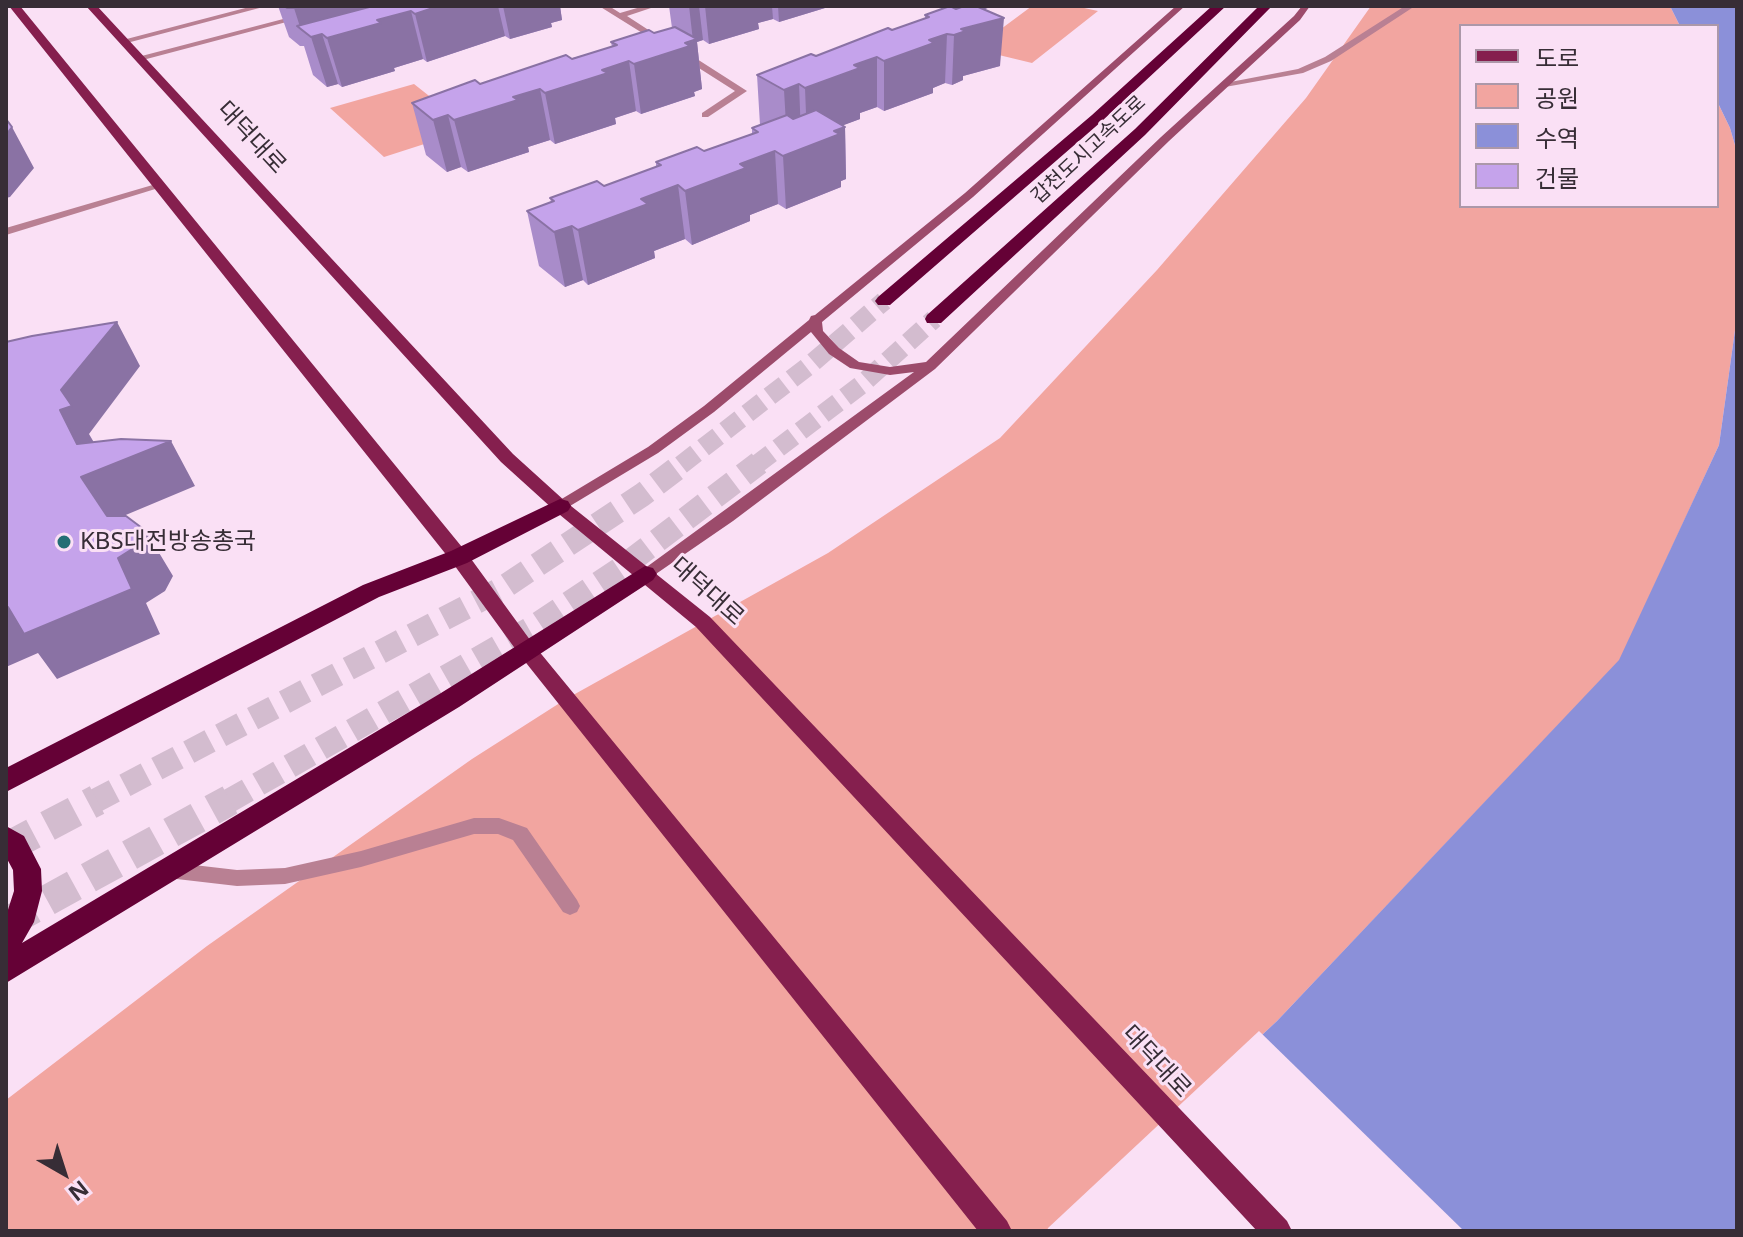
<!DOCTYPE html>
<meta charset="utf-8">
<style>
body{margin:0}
#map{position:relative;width:1743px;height:1237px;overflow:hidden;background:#fae0f5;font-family:"Noto Sans","Noto Sans KR",sans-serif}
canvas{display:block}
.frame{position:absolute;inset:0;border:8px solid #372d36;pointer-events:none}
.legend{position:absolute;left:1459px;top:24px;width:260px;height:184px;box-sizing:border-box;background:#fae0f5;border:2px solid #ac98a9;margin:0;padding:10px 14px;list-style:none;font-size:24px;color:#372d36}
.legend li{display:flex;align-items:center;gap:16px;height:40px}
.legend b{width:40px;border:2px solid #ac98a9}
.north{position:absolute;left:24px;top:1133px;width:80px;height:80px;-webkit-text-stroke:6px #fae0f5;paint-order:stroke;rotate:141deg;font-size:22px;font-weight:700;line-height:32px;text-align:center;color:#372d36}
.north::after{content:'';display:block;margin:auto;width:28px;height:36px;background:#372d36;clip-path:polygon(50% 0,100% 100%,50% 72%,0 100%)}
</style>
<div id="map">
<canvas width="1743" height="1237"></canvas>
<div class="frame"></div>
<ul class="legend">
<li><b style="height:10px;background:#851f4e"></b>도로</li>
<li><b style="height:22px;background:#f2a5a0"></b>공원</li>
<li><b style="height:22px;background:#8b90d9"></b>수역</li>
<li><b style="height:22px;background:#c5a3eb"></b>건물</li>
</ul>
<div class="north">N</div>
</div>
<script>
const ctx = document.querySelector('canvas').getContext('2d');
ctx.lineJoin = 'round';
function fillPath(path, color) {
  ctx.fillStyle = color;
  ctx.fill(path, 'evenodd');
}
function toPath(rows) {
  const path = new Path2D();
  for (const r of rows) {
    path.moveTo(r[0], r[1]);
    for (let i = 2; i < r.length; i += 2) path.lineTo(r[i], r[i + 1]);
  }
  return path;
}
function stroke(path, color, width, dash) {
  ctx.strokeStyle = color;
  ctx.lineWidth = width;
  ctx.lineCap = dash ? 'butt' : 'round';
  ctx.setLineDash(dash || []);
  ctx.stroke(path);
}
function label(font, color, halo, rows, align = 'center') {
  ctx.font = font + ' "Noto Sans","Noto Sans KR",sans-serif';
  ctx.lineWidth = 6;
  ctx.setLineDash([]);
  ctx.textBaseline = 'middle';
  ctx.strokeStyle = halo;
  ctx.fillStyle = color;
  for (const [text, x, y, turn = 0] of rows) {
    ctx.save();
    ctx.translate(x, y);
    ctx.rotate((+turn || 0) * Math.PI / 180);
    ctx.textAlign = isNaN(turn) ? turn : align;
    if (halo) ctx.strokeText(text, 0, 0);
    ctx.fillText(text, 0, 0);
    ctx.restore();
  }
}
fillPath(toPath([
 [1032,6,1075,6,1098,11,1032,63,974,49],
 [1371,6,1670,6,1680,26,1461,26,1461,206,1717,206,1717,101,1730,128,1737,152,1737,316,1719,445,1620,660,1277,1021,1051,1231,6,1231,6,1100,207,946,472,759,566,699,828,553,1000,438,1157,270,1306,98],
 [414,84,471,129,384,157,330,108]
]), '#f2a5a0');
fillPath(toPath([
 [1670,6,1737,6,1737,152,1730,128,1717,101,1717,26,1680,26],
 [1737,316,1737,1231,1051,1231,1277,1021,1619,660,1719,445]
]), '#8b90d9');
fillPath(toPath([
 [1259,1031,1464,1231,1047,1231,1048,1228]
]), '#fae0f5');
stroke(toPath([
 [681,465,811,364,884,301],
 [756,465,861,385,934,319]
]), '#d3bccf', 19, [19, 9]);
stroke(toPath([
 [93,802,501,589,642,495,684,463],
 [227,802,535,626,620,569,759,463]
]), '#d3bccf', 24, [24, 12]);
stroke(toPath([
 [6,848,97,800],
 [6,923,230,800]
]), '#d3bccf', 31, [31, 16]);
fillPath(toPath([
 [253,6,267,6,123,44,119,41,253,6],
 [333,6,347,6,139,61,134,58,333,6],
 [599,6,609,6,620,13,644,6,657,6,627,16,667,42,660,44,599,6],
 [1405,6,1415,6,1331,61,1303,73,1225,87,1220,84,1298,69,1325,57,1405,6],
 [680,52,686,52,747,91,708,117,702,117,702,113,735,91,680,56,680,52],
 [474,818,499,818,527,828,577,900,580,906,577,912,570,915,563,912,513,840,498,834,474,834,361,867,285,884,237,886,168,878,161,876,158,870,161,864,168,862,237,870,285,868,361,851,474,818]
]), '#b98093');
fillPath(toPath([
 [156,184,165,186,6,235,6,228,156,184]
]), '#b98093');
fillPath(toPath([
 [1176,6,1185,6,973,197,822,322,823,331,839,348,859,362,890,367,926,362,1161,137,1294,16,1302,6,1310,6,1300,20,1169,141,935,369,733,521,650,578,645,579,637,574,914,372,890,375,850,368,829,354,811,332,714,412,658,453,565,509,555,509,553,506,555,503,648,447,704,406,809,320,811,316,815,315,965,193,1176,6]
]), '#9c4b6b');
fillPath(toPath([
 [9,6,20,6,466,552,533,644,1007,1221,1012,1231,978,1231,519,654,452,562,9,6],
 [86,6,97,6,513,454,566,502,710,617,1287,1221,1292,1231,1257,1231,696,627,554,510,501,462,86,6]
]), '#851f4e');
fillPath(toPath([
 [1212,6,1226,6,1102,121,890,305,878,305,875,301,878,297,1092,115,1212,6],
 [1259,6,1272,6,1145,135,941,323,927,323,925,319,927,315,1135,129,1259,6],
 [560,499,568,501,571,506,568,511,467,563,379,597,6,792,6,768,363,585,451,551,560,499],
 [645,566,653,568,657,574,653,580,459,707,6,983,6,916,14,891,13,870,6,857,6,826,24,836,41,869,42,891,34,922,22,943,441,693,645,566]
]), '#650136');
fillPath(toPath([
 [278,6,560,6,562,20,551,23,552,27,510,39,505,36,427,62,423,59,394,68,395,71,342,87,338,84,327,87,313,75,304,46,300,46,289,37],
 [669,6,825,6,825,8,779,22,773,19,758,23,759,29,709,44,703,40,697,42,702,89,694,92,695,96,641,114,636,111,615,118,616,124,555,144,550,140,528,147,529,152,468,172,461,167,447,172,426,155,412,103,612,47,611,42,654,33,672,28],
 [944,6,993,6,984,9,1000,66,963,76,963,80,952,85,945,83,933,88,933,93,884,111,877,107,860,113,860,119,843,125,845,127,846,179,841,181,841,187,786,209,778,204,750,215,750,221,692,245,685,239,654,251,655,258,588,285,583,280,565,287,539,266,527,211,551,202,550,198,604,186,656,167,656,162,704,151,752,134,752,128,760,125,757,75,816,56,925,19,925,15,947,7]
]), '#a98cca');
fillPath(toPath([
 [304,6,498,6,505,36,427,62,415,14,411,11,423,59,394,68,395,71,342,87,327,38,322,34,338,84,327,87,311,37,301,30,294,8],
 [503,6,560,6,562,20,551,23,552,27,510,39],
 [689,6,699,6,703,40,697,42,702,89,694,92,695,96,641,114,634,64,693,41],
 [705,6,772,6,773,19,758,23,759,29,709,44],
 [778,6,825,6,825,8,779,22],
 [977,6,993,6,977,12],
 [1004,18,1000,66,963,76,963,80,952,85,954,35,961,29],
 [947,34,945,83,933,88,933,93,884,111,884,61,929,40],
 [877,57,877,107,860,113,860,119,807,139,805,88,854,65],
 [629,61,636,111,615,118,616,124,555,144,545,93,602,70],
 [799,84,801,135,787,141,784,90],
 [540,89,550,140,528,147,529,152,468,172,454,120,513,97],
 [448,115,461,167,447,172,433,120],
 [12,127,34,168,10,197,6,198,6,135],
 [845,127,846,179,841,181,841,187,786,209,783,156,834,131],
 [775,151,778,204,750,215,750,221,692,245,685,191,740,164],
 [678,185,685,239,654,251,655,258,588,285,578,230,641,199],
 [572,226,583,280,565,287,554,232],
 [117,322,140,366,89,434,99,451,171,441,195,486,109,522,81,477,77,444,60,410,61,390],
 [146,531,173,576,165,591,146,603,160,634,57,679,38,653,6,667,6,608,118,558]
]), '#8a72a4');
const building = toPath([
 [284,6,304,6,294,8,287,8,284,6],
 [373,6,439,6,415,14,411,11,377,20,381,23,327,38,322,34,311,37,297,26,373,6],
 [950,6,956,9,964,6,976,6,1004,18,961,29,966,31,954,35,947,34,929,40,934,43,884,61,877,57,854,65,860,68,805,88,799,84,784,90,757,75,811,54,816,56,888,28,892,30,929,17,925,15,950,6],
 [675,27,697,39,685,43,690,46,634,64,629,61,602,70,608,73,545,93,540,89,513,97,518,100,454,120,448,115,433,120,412,103,475,80,480,84,566,55,572,59,617,45,611,42,649,30,654,33,675,27],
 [816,110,845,127,834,131,840,134,783,156,775,151,740,164,746,168,685,191,678,185,641,199,648,204,578,230,572,226,554,232,527,211,554,201,550,198,597,181,604,186,661,165,656,162,697,147,704,151,758,132,752,128,787,115,793,119,816,110],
 [6,119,12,127,6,135,6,119],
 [117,322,61,390,72,406,60,410,77,444,121,439,171,441,81,477,107,516,126,516,146,531,137,546,118,558,132,589,24,634,8,607,6,608,6,342,32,336,117,322]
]);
fillPath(building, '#c5a3eb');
stroke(building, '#8a72a4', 2);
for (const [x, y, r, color] of [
 [64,542,8,"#236e74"]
]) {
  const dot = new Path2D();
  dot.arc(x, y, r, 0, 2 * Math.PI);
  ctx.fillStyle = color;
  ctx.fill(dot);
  stroke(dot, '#fae0f5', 3);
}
label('20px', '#372d36', '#fae0f5', [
 ["갑천도시고속도로",1089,150,-43]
]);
label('24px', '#372d36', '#fae0f5', [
 ["대덕대로",251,138,47],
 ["대덕대로",707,592,42],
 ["대덕대로",1156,1062,47]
]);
label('24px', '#372d36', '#fae0f5', [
 ["KBS대전방송총국",80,542]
], 'left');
</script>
